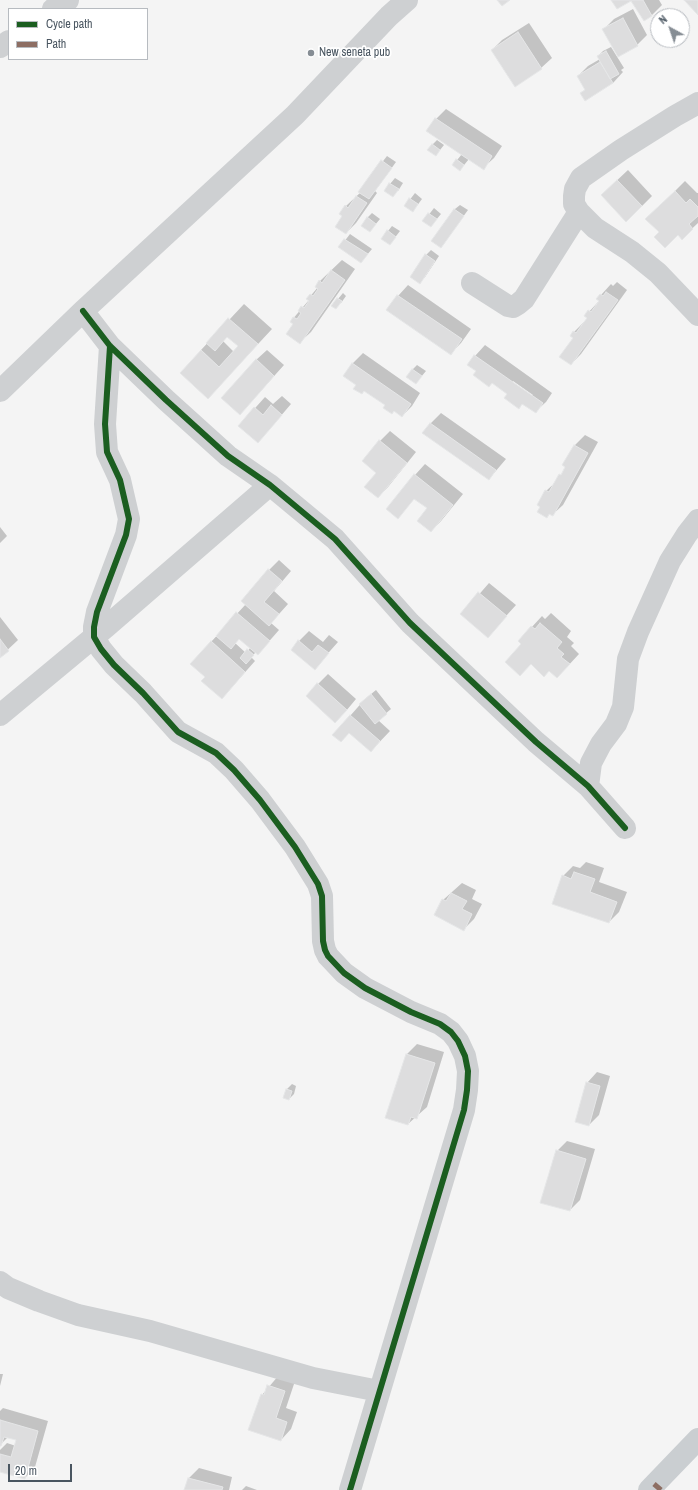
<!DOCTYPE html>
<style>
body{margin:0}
#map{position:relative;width:698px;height:1490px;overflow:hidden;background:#f4f4f4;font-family:"Archivo Narrow",sans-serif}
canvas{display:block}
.legend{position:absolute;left:8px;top:8px;width:140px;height:52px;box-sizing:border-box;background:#fff;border:1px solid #b7bbc0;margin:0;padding:5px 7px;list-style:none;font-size:12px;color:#4a5661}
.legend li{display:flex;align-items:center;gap:8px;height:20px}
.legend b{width:20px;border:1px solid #b7bbc0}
.north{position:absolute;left:650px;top:8px;width:40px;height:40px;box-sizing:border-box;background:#fff;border:1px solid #b7bbc0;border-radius:50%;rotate:320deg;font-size:11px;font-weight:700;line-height:16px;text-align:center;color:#4a5661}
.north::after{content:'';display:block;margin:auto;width:14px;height:18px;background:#868d94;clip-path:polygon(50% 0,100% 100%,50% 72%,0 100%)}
.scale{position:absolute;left:8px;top:1464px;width:64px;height:18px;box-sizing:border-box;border:2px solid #4a5661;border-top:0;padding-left:5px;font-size:12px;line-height:14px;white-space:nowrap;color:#4a5661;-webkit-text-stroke:3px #fff;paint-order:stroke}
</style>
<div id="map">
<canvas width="698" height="1490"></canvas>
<ul class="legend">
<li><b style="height:5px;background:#1b5e20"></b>Cycle path</li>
<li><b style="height:5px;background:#8d6e63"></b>Path</li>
</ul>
<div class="north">N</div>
<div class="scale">20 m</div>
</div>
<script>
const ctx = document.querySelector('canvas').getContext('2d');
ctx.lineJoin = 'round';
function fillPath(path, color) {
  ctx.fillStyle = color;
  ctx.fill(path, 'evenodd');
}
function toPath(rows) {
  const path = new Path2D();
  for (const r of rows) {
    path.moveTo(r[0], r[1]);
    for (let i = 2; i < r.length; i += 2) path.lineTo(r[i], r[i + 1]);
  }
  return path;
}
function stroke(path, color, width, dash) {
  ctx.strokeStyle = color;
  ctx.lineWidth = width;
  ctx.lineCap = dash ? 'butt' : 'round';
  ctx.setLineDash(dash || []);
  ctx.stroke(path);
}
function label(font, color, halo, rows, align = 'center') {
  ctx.font = font + ' "Archivo Narrow",sans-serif';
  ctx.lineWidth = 3.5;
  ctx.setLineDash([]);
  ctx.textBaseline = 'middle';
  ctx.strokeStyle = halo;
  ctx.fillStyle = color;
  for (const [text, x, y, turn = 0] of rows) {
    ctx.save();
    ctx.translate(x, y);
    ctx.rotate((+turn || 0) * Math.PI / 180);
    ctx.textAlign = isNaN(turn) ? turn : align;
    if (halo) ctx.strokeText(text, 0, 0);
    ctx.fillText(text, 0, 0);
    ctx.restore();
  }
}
fillPath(toPath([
 [632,0,659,0,662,5,652,15],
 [633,9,647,35,637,45,604,29,614,19],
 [529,23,552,58,541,68,492,50,502,40],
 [611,47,624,68,621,70,623,72,613,83,581,93,586,89,578,76,588,66,600,59,598,56,603,51],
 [446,109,502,146,494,158,483,168,469,159,460,170,453,165,462,154,436,119],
 [437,140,444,145,436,155,432,145],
 [387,156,396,162,375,191,377,193,356,223,346,233,344,216,346,206,361,192,360,191],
 [628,170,652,196,642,206,612,185],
 [395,178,403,183,398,191,385,190],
 [685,181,697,193,698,193,698,223,682,238,678,233,660,232,657,209],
 [415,193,422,199,413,211,405,206],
 [460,205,468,210,441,247,455,209],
 [434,208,441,214,431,226,424,221],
 [372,213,380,219,370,231,367,218],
 [392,226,400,231,390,244,388,231],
 [350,234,372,249,361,262,340,247],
 [431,250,439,256,425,277,420,282,426,255],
 [342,260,355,269,311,332,300,342,295,324,291,321,309,300,308,299,318,287,316,286,320,281],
 [617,282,627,290,581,354,571,364,574,337,571,335,589,317,586,315,600,300,601,295,611,284,613,286],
 [408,285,471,329,461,343,451,353,398,296],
 [343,293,346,296,341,303,333,305],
 [244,304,272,329,208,398,201,350],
 [228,336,239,346,234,352,223,341],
 [485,345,552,393,546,402,535,412,523,403,519,407,509,393,477,371,475,356],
 [513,381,533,395,531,396,512,383],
 [267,350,284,365,250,403,256,360],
 [363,353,420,393,412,406,402,416,344,376,353,363],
 [417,365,426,371,416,383,412,370],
 [282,396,291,404,268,431,239,426,265,397,273,404],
 [441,413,506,459,489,479,430,424],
 [390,431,416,452,388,487,378,497,380,441],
 [585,435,598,442,563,505,552,515,550,513,547,517,541,506,546,491,557,481,565,470,567,467,564,465,575,445],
 [425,464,463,494,441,521,431,531,428,508,415,498,398,517,388,509,415,475],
 [0,527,7,536,0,543],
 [279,560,291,571,274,591,288,604,271,623,279,630,258,654,256,652,251,657,255,661,232,687,207,677,211,642,246,604,269,570],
 [240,638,251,647,246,653,235,643],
 [489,583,516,605,488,636,462,614],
 [551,613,571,631,567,637,574,643,571,646,579,654,567,667,519,641,542,616,545,619],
 [0,617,18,640,0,657],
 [309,631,323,642,329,635,338,642,315,668,299,641],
 [328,674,356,699,346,711,318,684],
 [376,690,391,709,378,720,390,731,371,751,350,732,341,741,350,716,365,699],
 [586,862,604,868,599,882,627,892,619,912,609,922,563,876,573,866,580,868],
 [462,883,476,890,472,899,482,904,474,919,463,930,443,900],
 [417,1044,444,1052,427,1107,408,1124,387,1118,407,1054],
 [597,1072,610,1076,599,1115,589,1125,587,1083],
 [292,1084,296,1086,294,1094,289,1099,284,1097,287,1089],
 [567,1141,595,1149,580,1200,570,1210,557,1151],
 [0,1374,3,1374,0,1386],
 [279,1375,295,1381,286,1408,297,1412,291,1429,281,1440,262,1395],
 [3,1408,48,1421,35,1467,25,1478,0,1471,0,1450,7,1443,16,1446,18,1440,8,1437,0,1445,0,1411],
 [199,1468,232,1477,229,1490,185,1490,188,1479],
 [246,1486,257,1490,242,1490]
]), '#0003');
const building = toPath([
 [497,0,510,0,502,6,497,0],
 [611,0,643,0,652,16,644,21,631,1,617,9,611,0],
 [684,0,698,0,698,15,684,0],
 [623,18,638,46,618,57,602,29,623,18],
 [518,32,542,69,515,87,491,50,518,32],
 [606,51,619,74,610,79,597,56,606,51],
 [600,62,613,83,585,101,580,93,585,90,577,76,600,62],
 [435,118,492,156,484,170,426,131,435,118],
 [432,144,440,150,436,156,427,150,432,144],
 [456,159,464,165,460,171,452,165,456,159],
 [381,160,392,168,369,199,358,192,381,160],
 [617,180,642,206,626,222,601,195,617,180],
 [389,183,399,189,393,197,384,191,389,183],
 [675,191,686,203,690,199,698,207,698,216,689,224,693,229,682,240,678,235,665,248,654,237,659,232,645,219,675,191],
 [356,196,367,203,346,234,335,227,342,216,339,214,345,205,348,208,356,196],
 [409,198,418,204,413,212,404,206,409,198],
 [454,209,464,216,441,248,431,241,454,209],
 [428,213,437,219,431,227,422,221,428,213],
 [367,217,376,224,370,232,361,226,367,217],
 [387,230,396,237,390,245,381,239,387,230],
 [344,239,368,254,361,263,338,247,344,239],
 [425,254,435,261,420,284,410,277,425,254],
 [331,270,345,280,300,344,286,334,293,324,290,322,293,317,297,319,301,313,298,311,301,306,304,308,309,301,306,299,310,294,313,296,318,289,315,287,319,280,322,283,331,270],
 [606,292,618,300,571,365,559,357,573,338,570,336,573,331,576,333,587,318,584,316,588,310,591,312,599,301,596,299,600,294,603,296,606,292],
 [397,295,462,339,451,355,386,310,397,295],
 [337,298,342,301,336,309,331,306,337,298],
 [228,318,258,344,208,399,180,373,201,350,219,367,238,346,227,337,215,351,206,343,228,318],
 [474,355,543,403,536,413,522,404,519,409,504,398,507,394,492,383,489,387,473,375,476,371,467,365,474,355],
 [256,359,274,376,240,415,221,398,256,359],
 [352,363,411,404,402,417,394,411,392,414,383,408,385,405,364,391,362,394,353,389,356,385,343,376,352,363],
 [412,369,422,376,416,384,406,377,412,369],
 [271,405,282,415,258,443,238,426,254,407,263,415,271,405],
 [430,423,496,470,489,480,422,433,430,423],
 [379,440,407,463,378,498,364,487,376,473,362,461,379,440],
 [574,445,588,453,553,516,549,514,547,518,537,512,540,507,537,505,545,490,549,492,559,474,561,475,565,467,562,465,574,445],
 [414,474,453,505,431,532,417,521,427,508,414,499,398,519,386,509,414,474],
 [268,569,282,581,264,602,279,614,269,626,241,601,268,569],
 [478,592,507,616,488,638,460,614,478,592],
 [236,612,270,641,258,655,239,639,231,649,216,636,236,612],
 [540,623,562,642,557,648,564,654,561,657,570,664,557,678,549,671,544,677,531,664,520,676,505,662,521,644,518,641,531,626,535,629,540,623],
 [0,639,9,651,0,658,0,639],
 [298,640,312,652,318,645,329,653,315,670,291,650,298,640],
 [211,641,245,672,222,699,201,681,205,677,190,664,211,641],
 [247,649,254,655,246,664,240,658,247,649],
 [317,683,347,710,335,723,306,696,317,683],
 [371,694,387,714,375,724,359,704,371,694],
 [350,715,380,741,371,752,349,733,341,742,332,735,350,715],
 [574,872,595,879,590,892,617,902,609,923,552,904,562,875,571,879,574,872],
 [451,893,467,901,462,909,472,914,464,931,434,915,442,899,446,901,451,893],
 [406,1054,435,1063,417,1119,411,1117,408,1125,385,1118,406,1054],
 [586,1082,600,1086,589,1126,575,1122,586,1082],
 [286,1089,292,1091,289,1100,283,1098,286,1089],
 [556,1150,586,1159,570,1211,540,1203,556,1150],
 [267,1385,285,1391,276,1418,287,1422,281,1441,248,1430,261,1394,264,1395,267,1385],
 [0,1420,38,1431,25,1479,0,1472,0,1454,11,1457,16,1440,4,1437,1,1446,0,1446,0,1420],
 [188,1478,223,1487,222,1490,184,1490,188,1478]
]);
fillPath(building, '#ddddde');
stroke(building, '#e5e6e7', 1);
stroke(toPath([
 [53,9,68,0],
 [0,47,9,41],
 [698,103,675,116,621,150,581,178,575,189,574,196,574,204,579,212,595,228,632,252,658,273,698,315],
 [472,283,508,306,513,307,518,304,524,299,579,212],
 [83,311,110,346,166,400,228,456,270,485,335,539,410,623,536,742,588,786,625,828],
 [110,346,105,424,107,452,120,480,129,519,126,535,97,612,94,627,94,637,101,649,114,665,143,693,178,732,216,753,234,770,260,800,295,847,318,884,322,896,323,941,325,950,328,956,344,973,365,988,411,1012,440,1024,451,1032,458,1041,465,1056,468,1071,467,1090,464,1110,350,1490],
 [0,391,83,311,295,115,389,16,407,0],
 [0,715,106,627,270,485],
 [588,786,591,763,601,744,616,724,623,707,628,659,638,632,670,561,687,534,698,520],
 [0,1282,8,1288,39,1301,78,1315,150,1331,313,1378,379,1391]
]), '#ced0d2', 22);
stroke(toPath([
 [649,1490,698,1439]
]), '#caced1', 22);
stroke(toPath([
 [654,1484,661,1490]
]), '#8d6e63', 5, [10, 5]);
stroke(toPath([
 [83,311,110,346,166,400,228,456,270,485,335,539,410,623,536,742,588,786,625,828],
 [110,346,105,424,107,452,120,480,129,519,126,535,97,612,94,627,94,637,101,649,114,665,143,693,178,732,216,753,234,770,260,800,295,847,318,884,322,896,323,941,325,950,328,956,344,973,365,988,411,1012,440,1024,451,1032,458,1041,465,1056,468,1071,467,1090,464,1110,350,1490]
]), '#1b5e20', 6);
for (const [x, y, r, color] of [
 [311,53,4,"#868d94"]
]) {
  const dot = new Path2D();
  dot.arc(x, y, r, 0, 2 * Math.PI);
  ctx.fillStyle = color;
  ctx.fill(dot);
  stroke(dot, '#fff', 1.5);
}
label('12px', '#4a5661', '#fff', [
 ["New seneta pub",319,53]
], 'left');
</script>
